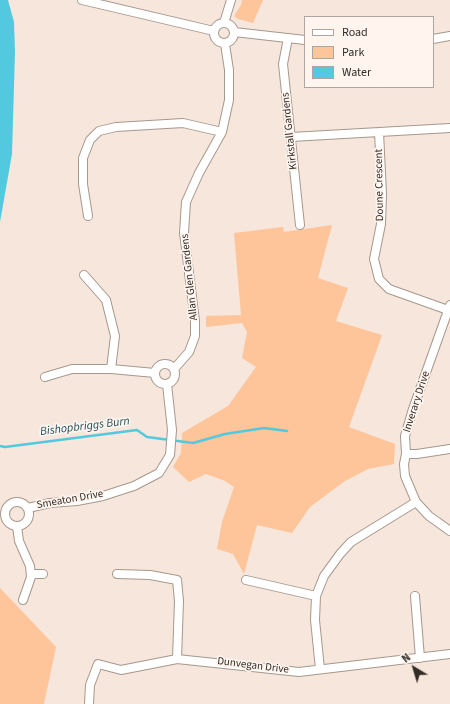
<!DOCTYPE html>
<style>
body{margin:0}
#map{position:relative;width:450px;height:704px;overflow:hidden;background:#f6e6db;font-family:"Source Sans 3",sans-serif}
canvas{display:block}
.legend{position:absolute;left:304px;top:16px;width:130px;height:72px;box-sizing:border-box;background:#fff5ee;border:1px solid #ada59f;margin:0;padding:5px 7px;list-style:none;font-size:12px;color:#322c28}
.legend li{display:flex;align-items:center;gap:8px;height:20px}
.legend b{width:20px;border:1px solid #ada59f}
.north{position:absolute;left:394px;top:648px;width:40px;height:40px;-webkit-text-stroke:3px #fff5ee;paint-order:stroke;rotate:322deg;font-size:11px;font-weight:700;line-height:16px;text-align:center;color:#322c28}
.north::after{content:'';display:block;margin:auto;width:14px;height:18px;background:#322c28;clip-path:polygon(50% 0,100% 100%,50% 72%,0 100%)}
</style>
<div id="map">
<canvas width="450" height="704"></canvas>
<ul class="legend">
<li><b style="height:5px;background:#fff"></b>Road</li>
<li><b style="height:11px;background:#fec49a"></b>Park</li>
<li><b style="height:11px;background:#53c9df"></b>Water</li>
</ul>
<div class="north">N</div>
</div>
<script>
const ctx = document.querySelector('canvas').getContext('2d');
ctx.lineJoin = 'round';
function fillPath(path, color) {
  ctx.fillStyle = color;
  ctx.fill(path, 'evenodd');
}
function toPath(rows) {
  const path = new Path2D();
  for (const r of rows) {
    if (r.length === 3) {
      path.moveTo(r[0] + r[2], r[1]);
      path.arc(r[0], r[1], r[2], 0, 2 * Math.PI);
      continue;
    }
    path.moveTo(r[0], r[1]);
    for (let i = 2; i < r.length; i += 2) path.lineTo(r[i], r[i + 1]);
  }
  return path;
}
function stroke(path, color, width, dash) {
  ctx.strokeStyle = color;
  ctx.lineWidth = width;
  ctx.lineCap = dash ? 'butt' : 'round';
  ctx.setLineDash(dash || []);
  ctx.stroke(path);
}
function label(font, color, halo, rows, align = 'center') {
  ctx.font = font + ' "Source Sans 3",sans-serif';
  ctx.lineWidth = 3.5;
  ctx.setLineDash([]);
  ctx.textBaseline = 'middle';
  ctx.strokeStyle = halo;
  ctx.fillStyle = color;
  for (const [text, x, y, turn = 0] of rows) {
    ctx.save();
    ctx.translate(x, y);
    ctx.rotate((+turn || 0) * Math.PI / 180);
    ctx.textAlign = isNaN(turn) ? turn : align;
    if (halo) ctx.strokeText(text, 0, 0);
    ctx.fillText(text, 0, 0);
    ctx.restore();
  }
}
fillPath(toPath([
 [242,0,263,0,253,23,238,19,234,16,241,5],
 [332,225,318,278,348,288,336,321,382,335,349,427,395,444,394,464,368,469,345,481,310,507,292,533,257,525,244,574,233,554,217,549,222,522,234,487,225,481,206,474,189,482,173,467,181,453,182,433,228,406,256,367,242,358,247,332,242,323,206,327,206,316,241,315,234,233,283,227,284,232],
 [0,588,56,647,44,704,0,704]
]), '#fec49a');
fillPath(toPath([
 [0,0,8,0,14,22,15,52,12,154,0,222]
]), '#53c9df');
stroke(toPath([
 [0,446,5,447,137,430,147,437,193,443,225,434,264,428,287,431]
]), '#53c9df', 2.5);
const minor = toPath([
 [82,0,214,31],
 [224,33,10],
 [224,23,231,0],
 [234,32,305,40],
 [288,38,283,64,300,225],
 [433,39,450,36],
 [379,132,382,194,381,224,374,259,379,279,389,289,448,310],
 [291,137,450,128],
 [88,216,83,184,83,158,90,140,99,131,116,127,183,123,222,132],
 [84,275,106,300,115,336,111,369],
 [450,305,413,409,405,436,406,454,404,464,405,476,416,502,429,516,450,531],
 [165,374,10],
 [174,369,189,352,195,336,195,321,184,233,186,202,199,173,222,132,229,100,229,70,225,44],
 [45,377,72,369,111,369,155,373],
 [406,454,417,454,450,449],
 [17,514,12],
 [28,508,50,503,77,501,103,496,134,486,159,473,170,455,172,430,167,384],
 [17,526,19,541,30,566,31,577,23,600],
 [31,574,43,574],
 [117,574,150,575,177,580,179,601,177,659],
 [246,580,316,596],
 [415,596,420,658],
 [320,669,315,620,316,596,324,576,340,554,351,542,416,502],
 [89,704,90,685,98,664,121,670,177,659,299,672,450,654]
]);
stroke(minor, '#a6988d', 10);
stroke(minor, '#fff', 8);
label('11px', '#322c28', '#fff5ee', [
 ["Kirkstall Gardens",290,131,-96],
 ["Doune Crescent",380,185,-91],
 ["Allan Glen Gardens",190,277,-96],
 ["Inverary Drive",417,402,-72],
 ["Smeaton Drive",70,500,-10],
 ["Dunvegan Drive",253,666,7]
]);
label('italic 12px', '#1f515b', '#fff5ee', [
 ["Bishopbriggs Burn",85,427,-7]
]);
</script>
